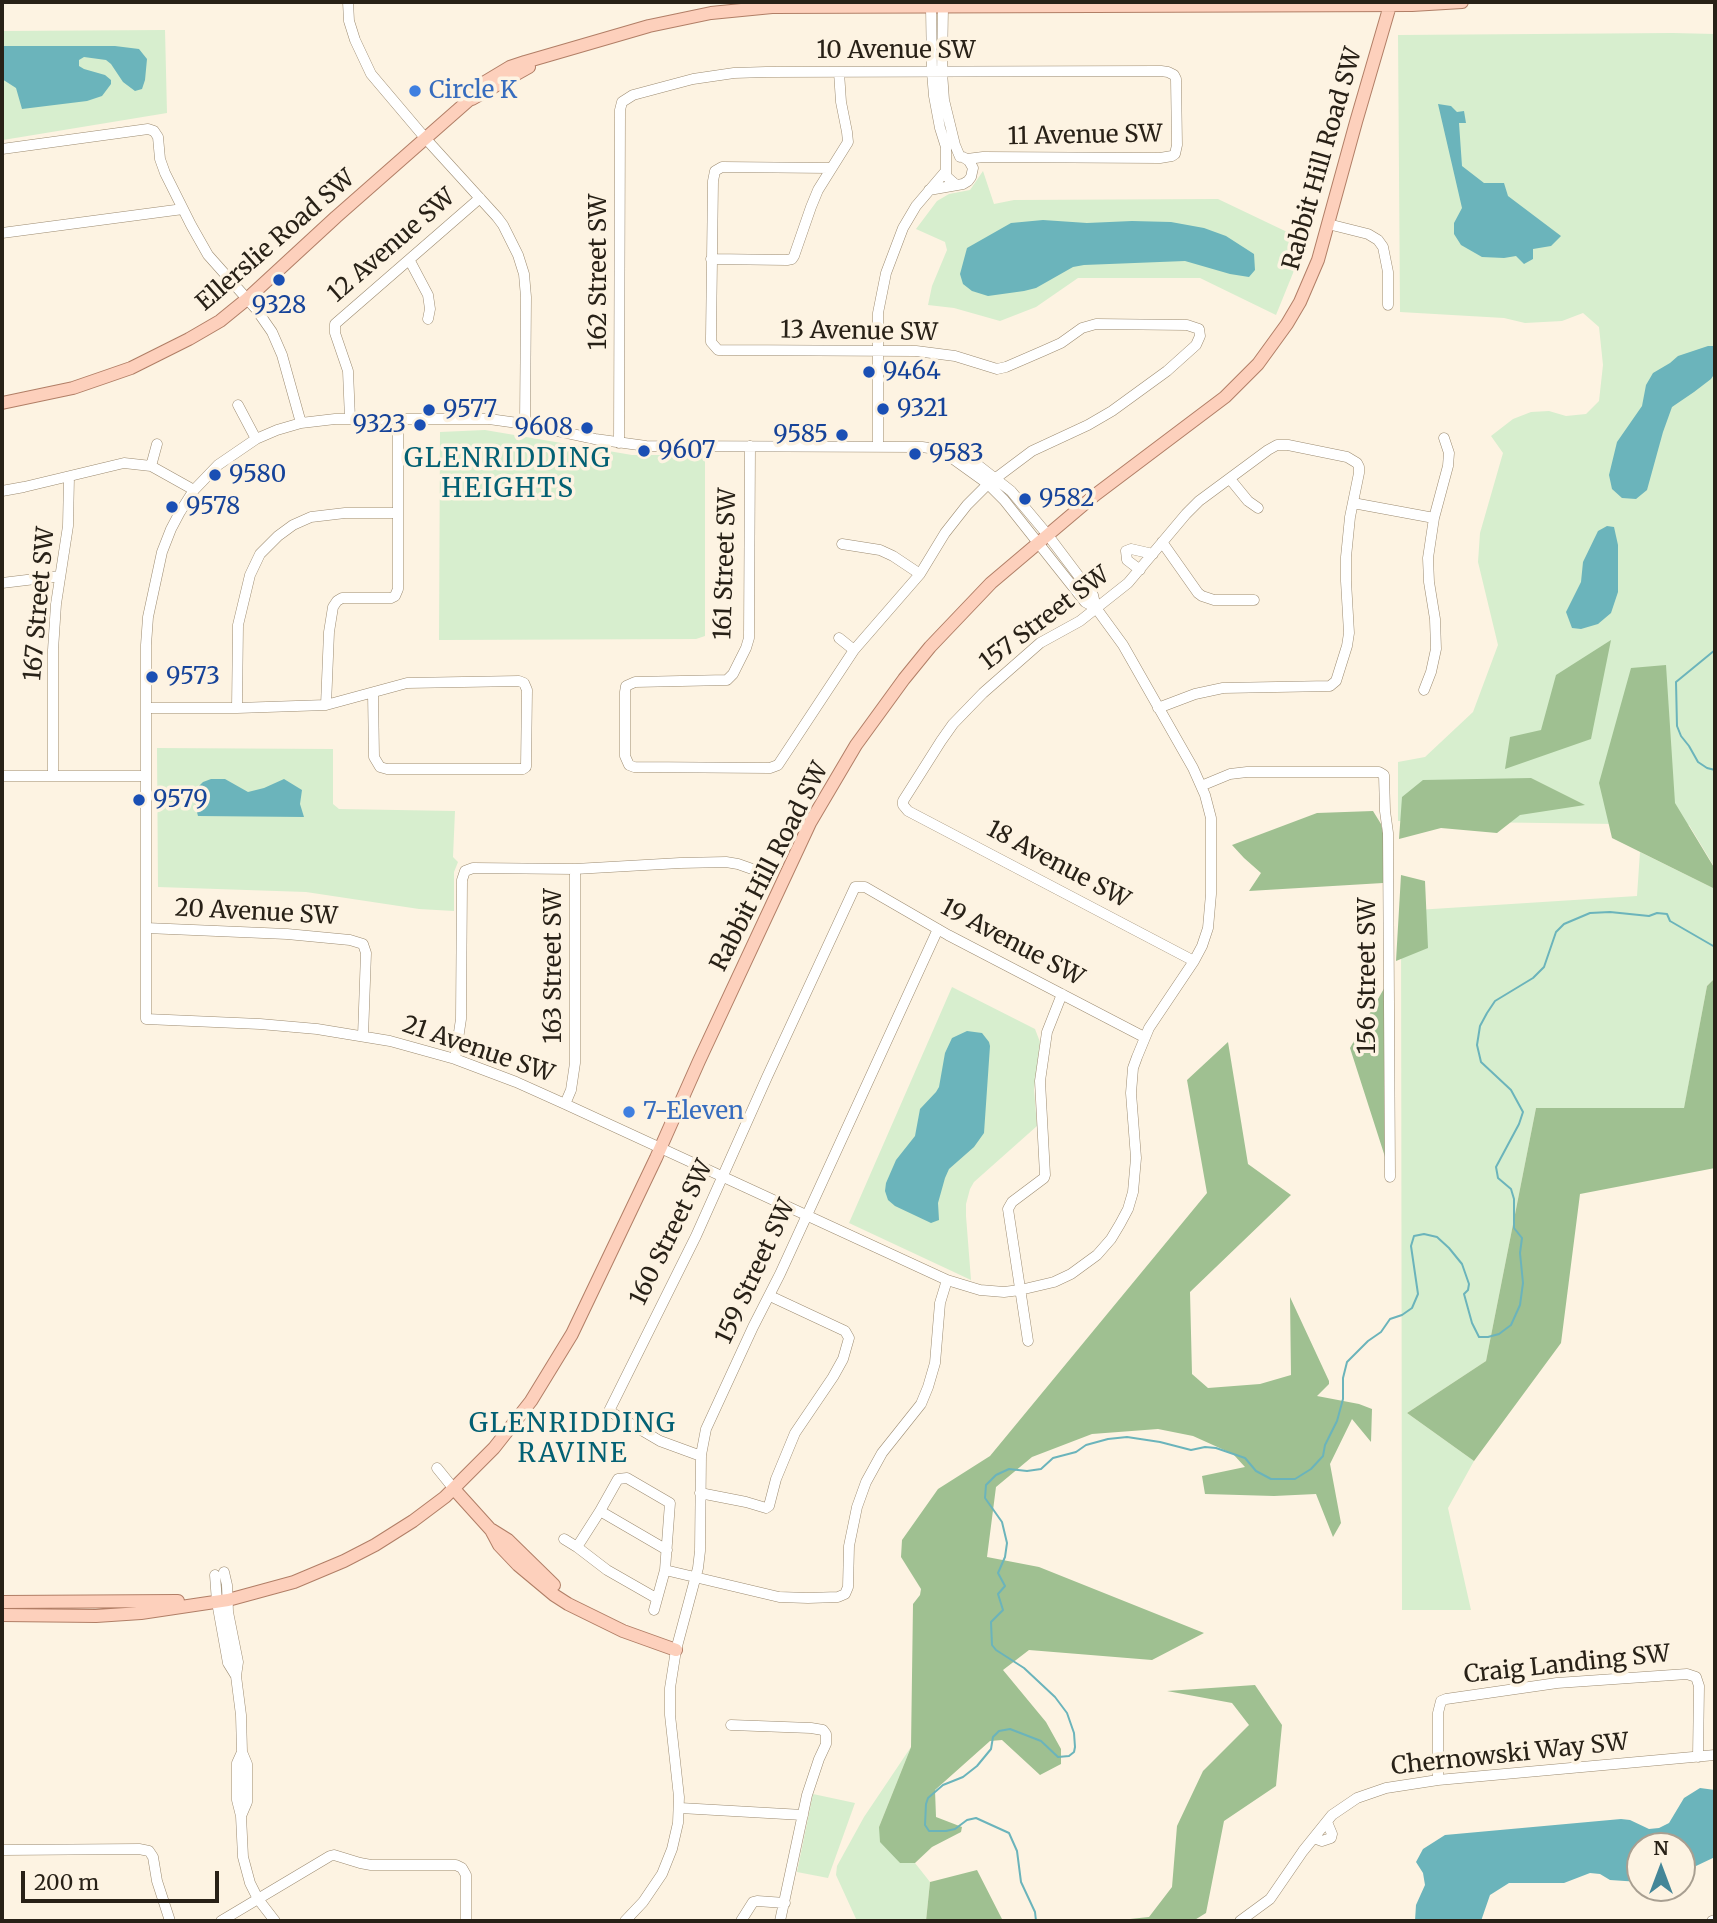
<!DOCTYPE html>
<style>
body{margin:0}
#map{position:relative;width:1717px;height:1923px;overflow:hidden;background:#fdf3e2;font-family:Merriweather,serif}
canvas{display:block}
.frame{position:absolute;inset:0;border:4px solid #282117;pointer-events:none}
.north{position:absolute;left:1626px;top:1832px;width:70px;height:70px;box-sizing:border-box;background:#fdf3e2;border:2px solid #a89f91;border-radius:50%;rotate:0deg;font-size:19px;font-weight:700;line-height:28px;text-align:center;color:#282117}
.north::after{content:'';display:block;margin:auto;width:24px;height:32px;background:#448698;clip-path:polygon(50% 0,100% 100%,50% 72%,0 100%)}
.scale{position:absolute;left:21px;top:1871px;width:198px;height:32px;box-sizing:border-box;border:4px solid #282117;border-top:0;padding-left:9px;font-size:21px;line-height:24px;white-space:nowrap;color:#282117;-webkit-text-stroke:5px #fdf3e2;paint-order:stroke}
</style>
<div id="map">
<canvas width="1717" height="1923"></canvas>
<div class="frame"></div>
<div class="north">N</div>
<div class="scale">200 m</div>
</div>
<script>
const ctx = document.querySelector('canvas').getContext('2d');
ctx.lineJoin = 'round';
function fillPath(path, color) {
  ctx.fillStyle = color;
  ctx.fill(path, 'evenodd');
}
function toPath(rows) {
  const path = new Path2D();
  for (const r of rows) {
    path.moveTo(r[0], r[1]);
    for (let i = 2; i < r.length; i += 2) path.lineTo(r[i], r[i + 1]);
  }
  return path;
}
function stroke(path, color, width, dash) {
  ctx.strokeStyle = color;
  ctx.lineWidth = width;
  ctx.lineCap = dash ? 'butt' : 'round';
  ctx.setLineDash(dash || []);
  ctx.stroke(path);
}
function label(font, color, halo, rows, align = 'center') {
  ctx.font = font + ' Merriweather,serif';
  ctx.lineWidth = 7;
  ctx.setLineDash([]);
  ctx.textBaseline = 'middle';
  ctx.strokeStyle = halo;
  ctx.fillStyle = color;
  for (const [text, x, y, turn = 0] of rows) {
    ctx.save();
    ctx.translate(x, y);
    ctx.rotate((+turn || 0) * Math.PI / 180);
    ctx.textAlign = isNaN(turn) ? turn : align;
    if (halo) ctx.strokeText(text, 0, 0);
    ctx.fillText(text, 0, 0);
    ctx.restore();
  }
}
fillPath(toPath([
 [165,30,167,113,3,140,2,31],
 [1673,33,1715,34,1715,868,1689,825,1398,821,1398,762,1425,757,1473,712,1498,645,1478,562,1480,533,1503,453,1491,436,1513,419,1531,412,1549,411,1566,416,1586,414,1599,401,1603,365,1599,327,1583,313,1562,321,1525,323,1504,318,1400,312,1398,35],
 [983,171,994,204,1014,200,1218,199,1306,241,1276,315,1200,278,1078,278,1036,307,1000,321,954,308,928,305,932,286,947,250,945,242,916,229,937,201,949,194,970,190],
 [485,430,632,455,705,455,705,636,696,639,439,640,440,432],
 [157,748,333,749,333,804,339,809,455,811,453,857,458,862,454,872,454,911,419,909,306,892,158,887],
 [1640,852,1715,889,1715,978,1707,986,1684,1109,1536,1108,1486,1361,1407,1413,1474,1461,1448,1508,1471,1610,1402,1610,1401,911,1637,896],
 [952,987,1035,1029,1040,1042,1034,1089,1037,1126,974,1182,970,1189,966,1204,966,1216,971,1280,849,1223],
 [911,1747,879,1827,900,1863,915,1863,930,1882,926,1921,857,1921,836,1875,837,1866,864,1817],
 [813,1794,855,1803,828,1878,797,1872]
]), '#d7eece');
fillPath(toPath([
 [1611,640,1591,739,1505,769,1510,737,1541,730,1556,675],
 [1666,665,1675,803,1715,869,1715,889,1612,838,1599,783,1631,668],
 [1531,778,1585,805,1520,815,1497,833,1441,828,1399,839,1402,797,1423,780],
 [1373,811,1381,824,1383,833,1383,883,1249,891,1261,873,1244,858,1232,845,1317,813],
 [1401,875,1425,881,1428,948,1396,961],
 [1715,978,1715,1168,1580,1194,1561,1343,1474,1461,1407,1413,1486,1361,1536,1108,1684,1108,1707,986],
 [1386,985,1386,1160,1350,1048],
 [1228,1042,1248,1164,1291,1195,1190,1292,1192,1374,1208,1388,1260,1384,1291,1375,1290,1297,1329,1381,1329,1384,1317,1396,1359,1404,1372,1409,1371,1442,1352,1419,1330,1464,1341,1523,1333,1537,1316,1494,1274,1496,1205,1494,1202,1476,1245,1467,1233,1454,1193,1436,1158,1429,1092,1434,1032,1457,996,1487,987,1557,1039,1567,1204,1633,1152,1660,1029,1650,1003,1670,1046,1722,1061,1749,1061,1764,1040,1775,1002,1740,990,1741,935,1790,936,1817,962,1827,961,1832,932,1847,915,1863,900,1863,880,1842,879,1827,911,1747,913,1604,920,1595,921,1589,901,1557,902,1540,938,1489,990,1456,1207,1193,1187,1080],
 [1255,1685,1282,1725,1276,1786,1224,1821,1206,1913,1193,1921,1111,1921,1149,1917,1172,1887,1177,1826,1203,1771,1249,1725,1232,1703,1167,1691],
 [977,1870,1003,1921,926,1921,930,1882]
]), '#9fc091');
fillPath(toPath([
 [2,46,115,46,139,49,147,59,145,80,142,89,135,91,123,82,111,64,106,60,84,57,79,60,79,66,84,69,105,75,111,80,111,84,102,96,87,101,22,109,16,88,2,79],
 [1438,104,1451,106,1457,112,1464,111,1466,123,1459,123,1462,166,1484,183,1504,183,1508,196,1561,236,1551,246,1533,249,1533,259,1524,264,1516,256,1504,258,1482,257,1461,245,1454,234,1454,223,1462,208],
 [1043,220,1087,223,1132,221,1171,222,1204,228,1226,236,1254,254,1255,270,1249,277,1230,274,1185,261,1084,265,1073,267,1036,288,1024,291,988,296,972,291,963,284,960,274,967,248,1011,223],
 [1708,346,1715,346,1715,373,1711,379,1694,392,1672,407,1663,432,1647,490,1636,499,1622,498,1612,489,1609,475,1617,442,1642,406,1646,385,1653,373,1670,363,1678,356],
 [1607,526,1614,527,1618,545,1618,592,1611,613,1598,624,1581,629,1572,628,1566,612,1581,582,1583,562,1598,531],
 [211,779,225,779,248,792,264,788,284,779,302,790,300,804,304,817,198,816,194,801,195,790,203,782],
 [967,1031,982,1033,989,1042,990,1046,984,1133,974,1147,949,1169,945,1178,938,1203,939,1220,931,1223,895,1206,888,1200,885,1191,886,1183,896,1160,915,1136,920,1109,936,1092,939,1087,945,1053,952,1038],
 [1700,1788,1715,1790,1715,1857,1696,1866,1682,1872,1682,1846,1640,1846,1640,1882,1610,1880,1600,1874,1590,1873,1564,1883,1509,1883,1490,1895,1481,1921,1415,1921,1416,1905,1425,1885,1423,1873,1416,1862,1423,1849,1445,1835,1621,1819,1630,1820,1649,1829,1659,1828,1669,1823,1684,1798]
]), '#6bb4bb');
stroke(toPath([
 [1715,650,1676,682,1677,726,1681,736,1689,746,1698,762,1707,768,1715,770],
 [1036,1921,1035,1912,1021,1882,1017,1851,1009,1833,976,1818,967,1820,955,1829,946,1831,929,1831,925,1825,926,1804,928,1798,943,1785,963,1777,977,1766,991,1749,993,1737,999,1731,1010,1729,1041,1741,1058,1757,1069,1756,1074,1752,1075,1747,1074,1733,1067,1713,1055,1697,1024,1668,996,1650,992,1645,991,1622,1003,1610,998,1594,1005,1586,998,1573,1005,1557,1007,1543,1002,1522,985,1498,986,1485,996,1475,1009,1469,1027,1471,1041,1469,1053,1458,1076,1452,1086,1445,1108,1439,1127,1437,1160,1442,1191,1450,1205,1447,1216,1448,1245,1458,1256,1471,1271,1479,1295,1479,1311,1469,1323,1456,1325,1445,1337,1421,1343,1399,1343,1378,1347,1362,1368,1341,1381,1332,1390,1319,1402,1315,1412,1308,1418,1294,1411,1246,1414,1236,1424,1234,1437,1237,1449,1248,1462,1264,1469,1284,1468,1290,1464,1294,1472,1323,1479,1337,1488,1337,1499,1334,1511,1325,1520,1305,1523,1283,1520,1253,1522,1238,1514,1228,1514,1199,1511,1189,1498,1178,1496,1167,1519,1124,1523,1112,1511,1090,1481,1062,1477,1045,1480,1026,1487,1013,1495,1001,1533,978,1544,967,1556,932,1564,924,1590,913,1610,912,1649,916,1657,913,1667,914,1670,921,1715,947]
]), '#6bb4bb', 2);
const minor = toPath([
 [348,2,349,21,355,40,371,74,426,139,497,217,503,225,518,255,524,274,526,297,525,424],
 [931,7,932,72,934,96,940,128,946,147,946,176,955,184],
 [943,7,942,72,944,100,955,145,960,157],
 [2,149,148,129,154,131,158,137,160,159,165,173,191,225,208,255,256,309,272,332,282,355,301,423],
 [929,190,963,184,968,181,971,177,973,168,969,161,963,157],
 [1328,224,1368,234,1378,240,1383,247,1388,272,1388,305],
 [2,233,183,209],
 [711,259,787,260,792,259,794,256,811,207,818,190,848,142,847,132,841,102,839,72],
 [410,261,428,295,430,309,428,319],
 [238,405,256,439],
 [335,419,489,419,525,424,595,439,646,446,922,447,943,450,974,462,1011,491,1047,534,1093,595,1096,608,1123,645,1193,768,1205,795,1211,818,1211,894,1208,928,1202,946,1194,961,1149,1028,1137,1057,1133,1068,1131,1093,1136,1158,1133,1192,1128,1209,1120,1224,1111,1239,1097,1255,1071,1274,1054,1282,1020,1290,1004,1292,980,1290,947,1280,565,1104,516,1082,455,1059,390,1041,317,1029,260,1024,146,1019,146,645,148,617,162,552,171,529,180,512,194,490,218,465,256,439,277,430,301,423,335,419],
 [350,419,348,371,335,333,335,324,480,198],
 [619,443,620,110,622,102,633,95,693,79,734,73,766,72,1161,71,1168,72,1174,75,1176,79,1177,145,1175,154,1172,156,1160,158,983,157,967,159],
 [750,446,749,638,746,648,733,674,727,680,635,682,626,686,625,692,625,756,629,765,634,767,770,768,778,765,854,650,920,574,945,533,967,505,988,484,1032,451,1088,425,1112,411,1167,371,1196,345,1200,336,1199,329,1187,325,1096,324,1082,328,1061,343,1043,351,1006,367,997,369,955,356,916,351,718,350,711,342,711,337,713,181,715,171,722,167,830,168],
 [878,446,878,313,886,273,903,228,916,206,945,172],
 [949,456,988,484,1004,500,1085,602,1096,608],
 [151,466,157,444],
 [1230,479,1248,501,1258,508],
 [2,491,24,487,124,463,151,466,194,490],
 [1353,503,1434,518],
 [1162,542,1198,593,1202,596,1214,600,1254,600],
 [842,544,880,550,893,556,920,574],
 [1140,570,1127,560,1126,551,1131,549,1153,554],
 [2,583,60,576],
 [839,638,854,650],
 [1424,690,1431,672,1436,649,1435,619,1429,582,1428,558,1434,518,1448,466,1449,453,1444,438],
 [326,705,329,632,333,607,337,601,342,598,391,598,395,596,398,589,398,419],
 [146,708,237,708,326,705,407,683,519,681,524,683,527,690,526,767,523,769,387,769,380,767,374,757,373,693],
 [237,708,238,625,250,575,260,554,278,536,293,525,311,517,345,513,398,513],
 [1158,708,1195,694,1223,688,1330,686,1336,681,1347,646,1349,633,1346,581,1346,557,1350,517,1359,473,1359,467,1357,463,1347,457,1288,445,1277,445,1268,450,1199,501,1186,514,1128,583,1080,621,1040,643,983,693,953,724,941,741,903,801,903,805,908,811,1194,961],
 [2,776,146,776],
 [53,776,53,650,56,604,68,526,69,477],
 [1201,786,1230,774,1247,772,1379,772,1384,775,1385,811,1388,833,1390,1177],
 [146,928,287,934,350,940,363,944,366,953,363,1036],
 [455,1059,461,1019,462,880,465,871,473,868,575,869,680,863,726,862,738,864,755,870],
 [565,1104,571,1090,575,1063,575,869],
 [1028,1341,1008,1209,1012,1202,1044,1178,1045,1175,1040,1081,1047,1032,1062,994],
 [701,1456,660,1441,609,1411,696,1236,767,1077,855,887,865,887,948,935,1144,1037],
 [437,1468,454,1489],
 [700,1493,746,1502,766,1508,769,1506,776,1479,795,1433,833,1377,843,1359,849,1338,845,1331,770,1296],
 [600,1511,618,1479,627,1478,670,1503,665,1570,779,1597,808,1598,838,1597,845,1594,848,1587,849,1546,857,1507,866,1482,882,1453,921,1404,928,1387,935,1363,940,1303,947,1280],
 [564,1539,577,1547],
 [215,1575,217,1602,228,1663,236,1676,238,1662,228,1612,227,1585,224,1572],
 [656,1598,607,1570,577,1547,600,1511,667,1550],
 [654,1610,665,1570],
 [236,1676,241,1715,242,1752,247,1764,247,1802,241,1816],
 [731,1725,811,1728,823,1730,826,1734,826,1744,819,1759,807,1795,780,1921],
 [242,1752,237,1763,237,1800,241,1816,243,1857,250,1883,258,1899,275,1921],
 [1438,1780,1438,1713,1441,1701,1446,1699,1557,1683,1687,1674,1696,1677,1699,1686,1698,1757],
 [680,1808,803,1815],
 [1314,1838,1322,1841,1331,1838,1332,1834,1327,1822],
 [2,1850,139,1849,149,1851,153,1857,157,1881,170,1921],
 [221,1921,330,1856,334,1855,360,1863,371,1865,456,1865,462,1868,466,1875,466,1921],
 [625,1921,643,1902,662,1874,672,1849,678,1823,679,1797,670,1715,670,1688,676,1650,698,1568,700,1551,701,1455,706,1429,753,1327,780,1274,938,929],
 [741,1921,753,1902,757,1901,785,1903],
 [1240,1921,1270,1899,1303,1851,1332,1815,1357,1798,1386,1788,1438,1780,1715,1755],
 [1712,1921,1715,1920]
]);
const major = toPath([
 [472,99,529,67],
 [2,403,73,388,105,377,131,368,189,339,220,321,247,299,336,217,469,100,477,88,485,82,510,67,525,62,649,26,711,13,772,7,1412,5,1462,2],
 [454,1489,491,1530,499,1545,518,1565,554,1595,568,1604,623,1631,676,1650],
 [492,1530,508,1540,554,1585],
 [2,1602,178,1601],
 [2,1615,96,1616,141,1613,228,1600,294,1582,344,1561,375,1545,413,1521,445,1497,494,1448,531,1401,572,1334,656,1158,699,1061,810,823,856,745,904,679,930,647,991,583,1095,495,1225,397,1258,364,1287,324,1300,302,1318,260,1356,122,1391,2]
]);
stroke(minor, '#9c8b71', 11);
stroke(major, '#b17e66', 14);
stroke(minor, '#fff', 10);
stroke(major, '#fdd0bc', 12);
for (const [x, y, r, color] of [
 [415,91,7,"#3f7fe0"],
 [279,280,7,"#1a4fb4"],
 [869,372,7,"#1a4fb4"],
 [883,409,7,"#1a4fb4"],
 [429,410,7,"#1a4fb4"],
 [420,425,7,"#1a4fb4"],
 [587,428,7,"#1a4fb4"],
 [842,435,7,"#1a4fb4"],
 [644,451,7,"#1a4fb4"],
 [915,454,7,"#1a4fb4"],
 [215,475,7,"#1a4fb4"],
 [1025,499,7,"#1a4fb4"],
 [172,507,7,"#1a4fb4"],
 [152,677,7,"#1a4fb4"],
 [139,800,7,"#1a4fb4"],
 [629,1112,7,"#3f7fe0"]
]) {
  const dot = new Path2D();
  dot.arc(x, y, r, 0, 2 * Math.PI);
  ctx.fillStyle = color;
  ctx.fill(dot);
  stroke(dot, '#fdf3e2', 2.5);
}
label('24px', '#282117', '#fdf3e2', [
 ["10 Avenue SW",896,51],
 ["11 Avenue SW",1085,136,-1],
 ["Rabbit Hill Road SW",1323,159,-74],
 ["Ellerslie Road SW",276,241,-41],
 ["12 Avenue SW",392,246,-41],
 ["162 Street SW",599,272,-90],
 ["13 Avenue SW",859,332,1],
 ["161 Street SW",726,564,-88],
 ["167 Street SW",40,604,-85],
 ["157 Street SW",1045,619,-37],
 ["18 Avenue SW",1058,865,28],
 ["Rabbit Hill Road SW",770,867,-63],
 ["20 Avenue SW",256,913,3],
 ["19 Avenue SW",1012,943,28],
 ["163 Street SW",554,966,-90],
 ["156 Street SW",1368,976,-90],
 ["21 Avenue SW",478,1050,19],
 ["160 Street SW",672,1233,-64],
 ["159 Street SW",756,1272,-65],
 ["Craig Landing SW",1567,1665,-6],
 ["Chernowski Way SW",1510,1755,-6]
]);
label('24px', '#366cbe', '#fdf3e2', [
 ["Circle K",429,91],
 ["7-Eleven",643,1112]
], 'left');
label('24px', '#164399', '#fdf3e2', [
 ["9328",279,306,"center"],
 ["9464",883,372],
 ["9321",897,409],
 ["9577",443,410],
 ["9323",406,425,"right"],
 ["9608",573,428,"right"],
 ["9585",828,435,"right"],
 ["9607",658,451],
 ["9583",929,454],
 ["9580",229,475],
 ["9582",1039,499],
 ["9578",186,507],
 ["9573",166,677],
 ["9579",153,800]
], 'left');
ctx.letterSpacing = '2px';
label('26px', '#036073', '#fdf3e2', [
 ["GLENRIDDING",508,460],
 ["HEIGHTS",508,490],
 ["GLENRIDDING",573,1425],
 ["RAVINE",573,1455]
]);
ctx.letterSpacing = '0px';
</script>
